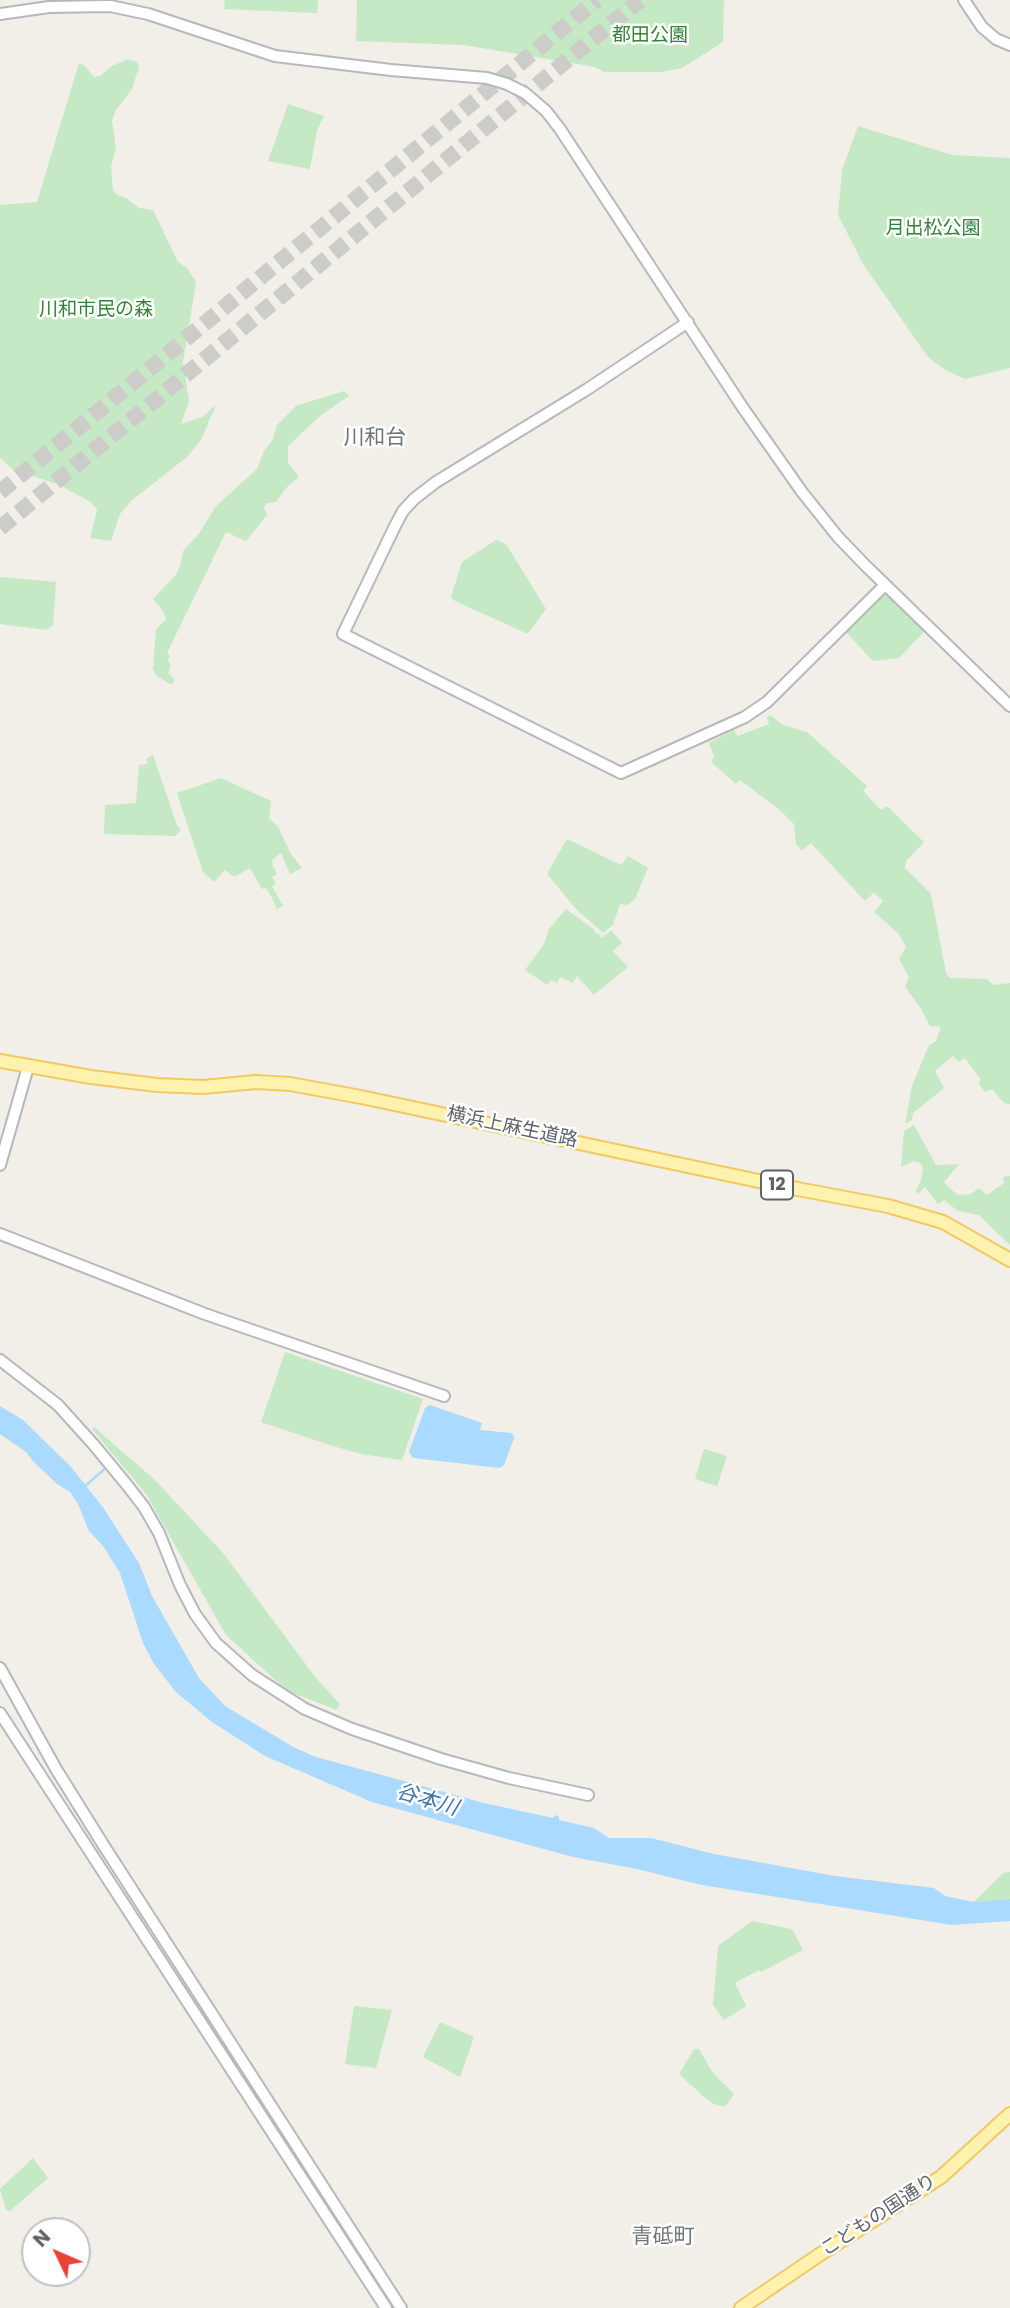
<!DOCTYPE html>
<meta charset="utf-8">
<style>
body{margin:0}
#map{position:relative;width:1010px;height:2308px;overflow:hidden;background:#f1efe8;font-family:Poppins,sans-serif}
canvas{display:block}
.north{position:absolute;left:21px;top:2217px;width:70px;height:70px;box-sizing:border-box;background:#fff;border:2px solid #bfc1c3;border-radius:50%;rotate:314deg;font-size:19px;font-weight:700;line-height:28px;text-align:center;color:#5f6368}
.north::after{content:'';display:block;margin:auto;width:24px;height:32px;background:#ea4335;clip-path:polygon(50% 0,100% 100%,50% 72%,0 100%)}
</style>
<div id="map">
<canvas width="1010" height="2308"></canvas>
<div class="north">N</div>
</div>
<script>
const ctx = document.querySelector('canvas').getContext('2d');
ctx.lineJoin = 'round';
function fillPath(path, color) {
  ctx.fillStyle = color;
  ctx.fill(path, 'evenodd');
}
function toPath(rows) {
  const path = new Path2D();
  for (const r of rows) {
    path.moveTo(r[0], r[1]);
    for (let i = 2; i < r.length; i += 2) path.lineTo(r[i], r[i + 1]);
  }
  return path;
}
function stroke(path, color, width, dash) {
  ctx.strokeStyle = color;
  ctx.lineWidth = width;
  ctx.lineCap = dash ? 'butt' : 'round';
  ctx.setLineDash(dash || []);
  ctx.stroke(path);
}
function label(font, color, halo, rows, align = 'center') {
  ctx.font = font + ' Poppins,"Noto Sans JP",sans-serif';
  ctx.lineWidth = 5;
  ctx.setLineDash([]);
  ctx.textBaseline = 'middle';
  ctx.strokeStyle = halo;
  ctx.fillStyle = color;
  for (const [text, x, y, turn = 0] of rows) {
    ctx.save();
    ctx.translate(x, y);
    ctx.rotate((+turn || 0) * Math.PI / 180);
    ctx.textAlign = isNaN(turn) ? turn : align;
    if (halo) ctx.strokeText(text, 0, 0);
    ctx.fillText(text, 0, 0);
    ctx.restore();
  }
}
fillPath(toPath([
 [225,0,318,0,317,13,224,9],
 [357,0,724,0,723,42,682,68,661,72,604,72,595,67,464,45,356,41],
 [128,59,137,62,139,67,132,89,116,110,112,121,116,148,111,167,113,190,117,195,126,198,139,208,153,210,178,262,187,268,196,282,183,362,189,401,181,424,202,417,216,405,201,440,187,457,132,500,120,514,111,541,90,538,97,510,91,502,57,484,13,470,0,458,0,205,37,202,79,63,84,65,94,77,100,76,112,66],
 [288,104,324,116,317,130,310,169,268,161],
 [858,126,952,155,1010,158,1010,368,965,379,945,370,928,357,863,264,838,215,842,170],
 [344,391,349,396,321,415,288,446,288,463,299,477,286,488,276,502,267,503,264,508,267,515,246,541,226,532,167,653,170,656,168,660,171,666,168,673,175,680,172,685,155,675,155,671,153,670,156,629,166,619,163,611,153,599,176,575,180,566,183,551,198,535,216,506,257,469,264,451,273,439,277,425,296,406],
 [496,540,506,544,546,609,528,634,455,601,451,597,462,562],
 [0,577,56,582,53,625,47,630,0,624],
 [886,589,926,630,899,658,873,661,844,630],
 [770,715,783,725,807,732,867,786,863,791,881,810,887,806,924,842,906,861,905,868,931,894,946,973,950,978,987,979,993,985,1010,983,1010,1104,1004,1103,992,1089,985,1092,978,1083,981,1080,965,1058,959,1062,953,1056,935,1071,944,1088,913,1113,912,1120,905,1124,912,1086,929,1045,936,1041,941,1027,930,1026,920,1007,905,987,909,977,899,959,906,947,899,934,874,912,883,901,874,892,865,901,811,843,802,851,796,844,794,824,780,810,740,780,736,784,711,762,714,756,709,743,734,730,738,736,769,724,767,717],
 [153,755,177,825,181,830,175,836,104,834,105,805,136,803,139,765,147,764,147,758],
 [221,778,271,801,269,818,278,827,291,854,302,868,290,874,281,853,272,860,273,866,277,874,272,877,276,884,272,886,283,906,277,909,271,896,266,888,262,889,250,868,234,877,225,870,214,882,203,872,177,793],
 [567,839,621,865,628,856,648,868,635,899,628,905,620,904,613,925,603,933,577,910,547,874],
 [566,909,595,930,595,934,598,933,602,938,611,930,622,943,613,951,628,967,594,995,577,976,573,983,560,977,557,983,551,980,547,985,525,970,544,944,549,929],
 [914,1125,936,1165,959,1164,944,1182,957,1195,971,1194,979,1188,987,1195,1004,1183,1003,1177,1010,1176,1010,1245,979,1215,958,1211,944,1200,938,1204,925,1187,918,1194,916,1191,921,1180,923,1168,920,1163,914,1161,901,1167,904,1131],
 [285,1352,423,1399,402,1460,361,1454,333,1446,261,1422],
 [94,1427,155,1480,223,1553,316,1678,340,1704,336,1710,286,1690,226,1635,146,1494,92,1429],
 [704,1449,727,1456,717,1486,695,1479],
 [1010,1872,1010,1899,974,1902,1003,1873],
 [752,1921,792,1929,803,1950,761,1972,759,1970,735,1983,746,2006,724,2020,713,2005,718,1946],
 [354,2006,392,2010,376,2068,345,2064],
 [440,2022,474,2037,460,2077,423,2057],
 [694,2049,699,2049,713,2073,734,2094,725,2107,714,2104,704,2097,679,2074],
 [33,2158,48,2178,10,2211,6,2210,0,2189]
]), '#c5e8c5');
fillPath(toPath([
 [430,1405,482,1423,480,1430,512,1433,514,1438,504,1465,500,1468,413,1458,409,1452,425,1408],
 [0,1406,23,1420,71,1467,102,1506,139,1563,152,1596,199,1678,225,1706,295,1748,316,1757,484,1803,553,1818,555,1815,559,1817,559,1820,594,1828,609,1838,651,1838,714,1854,835,1876,934,1888,945,1896,974,1902,1010,1899,1010,1921,952,1925,702,1885,637,1869,573,1857,372,1802,265,1756,212,1722,176,1692,154,1664,143,1643,120,1573,103,1546,89,1531,78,1504,70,1492,57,1484,33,1461,26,1452,0,1434]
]), '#aadaff');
stroke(toPath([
 [84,1487,108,1466]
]), '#aadaff', 2.5);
stroke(toPath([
 [0,492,597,0],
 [0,528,640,0]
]), '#ccccc8', 16, [16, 8]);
const minor = toPath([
 [964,0,982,27,996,39,1010,45],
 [0,14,49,7,110,6,148,14,275,56,391,70,487,78,507,84,525,93,546,111,560,129,743,408,802,492,838,537,865,565,1010,706],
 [688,322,586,390,436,482,414,499,403,511,395,526,343,634,621,773,745,717,767,702,885,585],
 [0,1165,28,1067],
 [0,1234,205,1314,444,1396],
 [0,1360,58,1405,94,1445,127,1485,144,1507,159,1533,180,1585,195,1614,216,1643,252,1675,305,1709,352,1729,441,1759,509,1778,588,1795],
 [0,1668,56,1769,104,1846,401,2308],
 [0,1713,386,2308]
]);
const major = toPath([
 [0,1061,91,1077,157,1085,203,1087,256,1082,290,1084,361,1097,787,1187,888,1206,943,1222,1010,1260],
 [741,2308,819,2255,941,2177,1010,2114]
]);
stroke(minor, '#b5b8bc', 14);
stroke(major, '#f2c960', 16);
stroke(minor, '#fff', 10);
stroke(major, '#fff2af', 12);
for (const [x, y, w] of [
 [777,1185,32]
]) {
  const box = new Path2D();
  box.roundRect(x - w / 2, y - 14.5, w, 29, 5);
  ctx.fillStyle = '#fff';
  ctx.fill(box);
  stroke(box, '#5f6368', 2);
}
label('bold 18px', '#5f6368', null, [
 ["12",777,1185]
]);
label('19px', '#348238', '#fff', [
 ["都田公園",650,36],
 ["月出松公園",933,229],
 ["川和市民の森",96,310]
]);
label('19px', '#5f6368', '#fff', [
 ["横浜上麻生道路",512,1128,12],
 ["こどもの国通り",879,2216,-33]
]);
label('21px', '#70757a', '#fff', [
 ["川和台",375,439],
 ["青砥町",663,2238]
]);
label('italic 21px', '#4174aa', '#fff', [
 ["谷本川",427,1801,17]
]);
</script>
